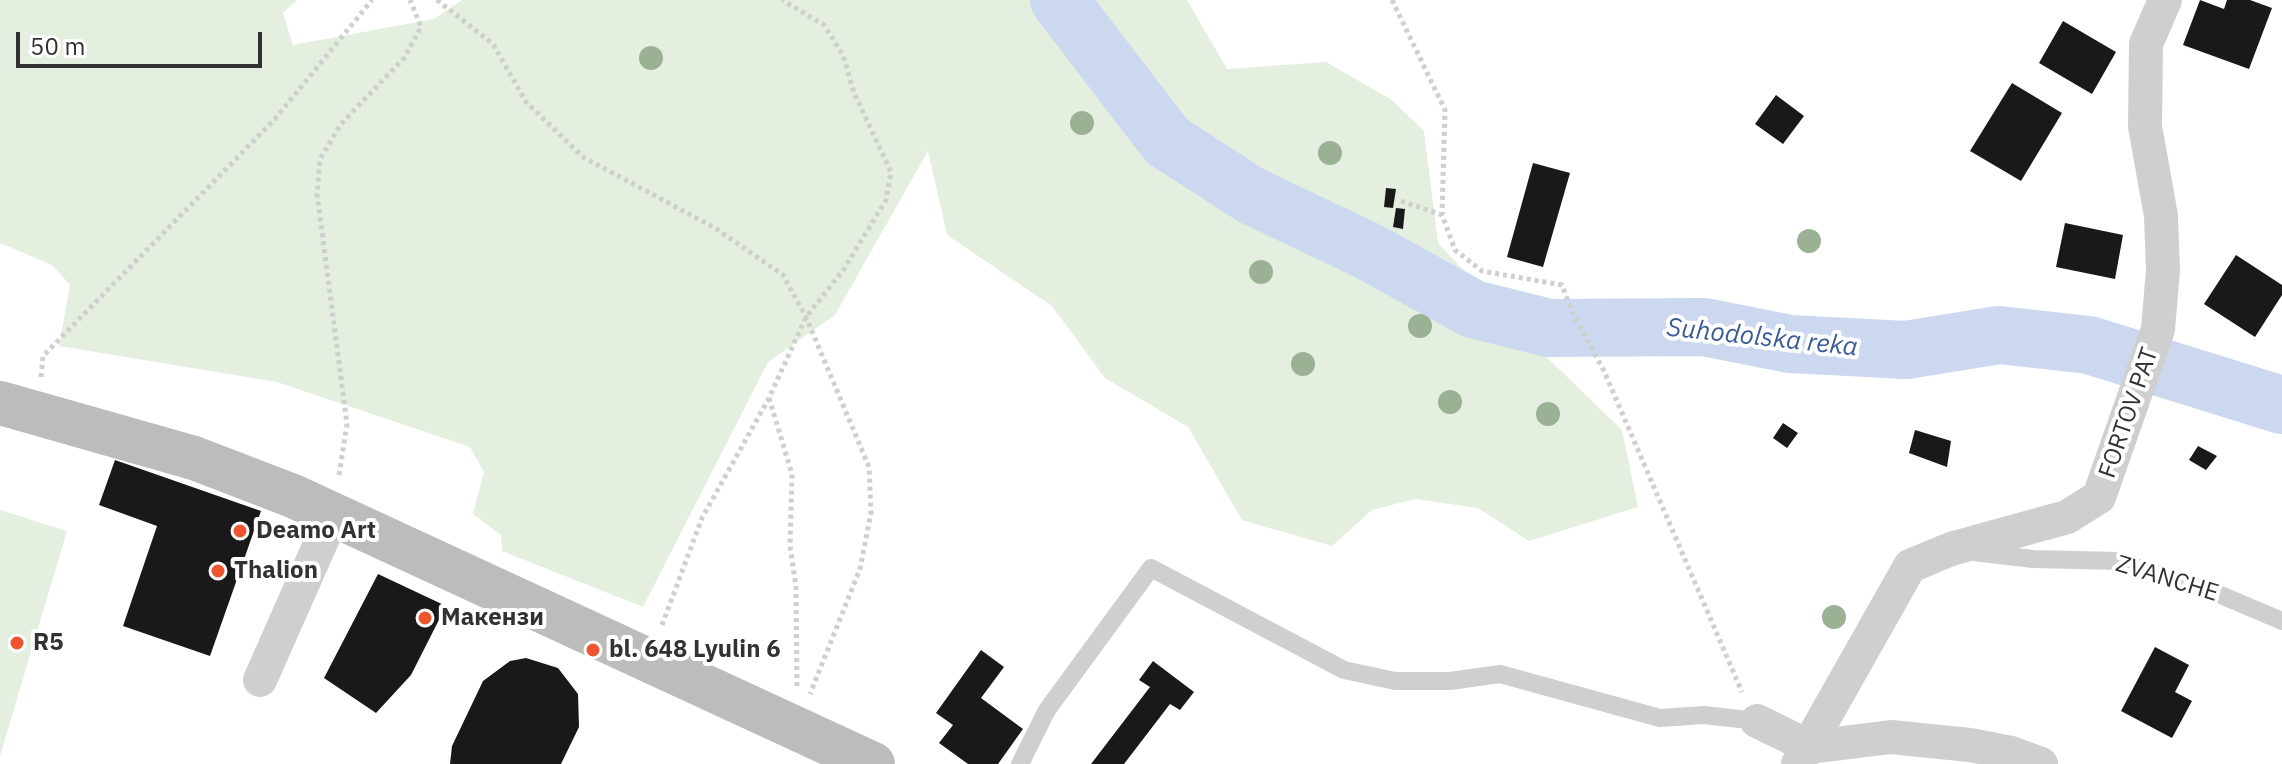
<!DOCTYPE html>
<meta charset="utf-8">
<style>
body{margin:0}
#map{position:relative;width:2282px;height:764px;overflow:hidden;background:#fff;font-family:"IBM Plex Sans",sans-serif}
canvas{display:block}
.scale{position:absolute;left:16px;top:32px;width:246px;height:36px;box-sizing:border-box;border:4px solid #323232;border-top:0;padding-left:10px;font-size:24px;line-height:28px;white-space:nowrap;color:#323232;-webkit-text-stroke:6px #fff;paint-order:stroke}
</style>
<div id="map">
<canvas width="2282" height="764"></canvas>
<div class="scale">50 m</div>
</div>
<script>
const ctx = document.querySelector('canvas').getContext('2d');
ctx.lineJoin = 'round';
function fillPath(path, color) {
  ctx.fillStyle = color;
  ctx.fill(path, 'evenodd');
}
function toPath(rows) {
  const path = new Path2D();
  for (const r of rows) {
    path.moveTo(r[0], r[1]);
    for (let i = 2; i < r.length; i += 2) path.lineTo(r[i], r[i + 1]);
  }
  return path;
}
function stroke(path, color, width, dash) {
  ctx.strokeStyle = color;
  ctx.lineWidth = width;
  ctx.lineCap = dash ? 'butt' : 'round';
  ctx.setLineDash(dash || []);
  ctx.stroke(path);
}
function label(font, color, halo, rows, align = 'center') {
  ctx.font = font + ' "IBM Plex Sans",sans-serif';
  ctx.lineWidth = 8;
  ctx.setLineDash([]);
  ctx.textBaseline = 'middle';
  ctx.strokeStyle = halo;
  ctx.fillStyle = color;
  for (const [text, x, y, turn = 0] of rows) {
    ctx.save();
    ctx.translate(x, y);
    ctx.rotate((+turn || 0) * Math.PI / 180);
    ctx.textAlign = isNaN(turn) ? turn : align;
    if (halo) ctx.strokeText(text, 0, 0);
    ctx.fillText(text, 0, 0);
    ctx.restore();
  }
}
fillPath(toPath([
 [0,0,297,0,283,13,293,45,434,19,462,0,1187,0,1227,69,1326,62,1392,100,1424,131,1438,243,1528,339,1622,430,1638,507,1529,541,1478,508,1415,499,1372,510,1332,546,1242,520,1188,427,1105,378,1052,306,947,235,928,151,835,315,768,362,643,607,502,551,501,535,473,514,484,472,470,447,277,382,59,346,70,285,52,265,0,243],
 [0,510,67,531,0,756]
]), '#e4efe0');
stroke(toPath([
 [1059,0,1167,141,1252,196,1368,251,1473,309,1549,328,1704,327,1790,344,1906,350,1999,335,2089,345,2282,405]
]), '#ccd8ef', 58);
fillPath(toPath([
 [2200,0,2224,9,2227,0,2250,0,2272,8,2249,69,2183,45],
 [2063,21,2116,52,2092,94,2039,63],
 [2012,83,2062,113,2021,181,1970,151],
 [1776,95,1804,116,1783,144,1755,124],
 [1533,163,1570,173,1543,267,1507,257],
 [1386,188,1396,189,1393,208,1384,207],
 [1396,208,1405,209,1403,229,1393,227],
 [2065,223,2123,235,2115,279,2056,267],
 [2236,255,2282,285,2282,295,2255,337,2204,304],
 [1783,423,1798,433,1787,448,1773,438],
 [1915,430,1951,441,1947,467,1909,453],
 [2198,446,2217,456,2206,470,2189,460],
 [115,460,261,511,210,656,123,626,157,526,99,505],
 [378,574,446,606,411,675,376,713,324,678],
 [2155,647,2189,665,2175,692,2192,701,2172,738,2121,711],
 [981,650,1004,667,981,698,1023,729,998,764,968,764,939,743,953,725,936,713],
 [526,658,558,668,578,694,579,727,561,764,450,764,452,746,483,681,510,661],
 [1153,661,1194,692,1180,710,1170,704,1124,764,1091,764,1150,687,1139,680]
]), '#191919');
stroke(toPath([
 [437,0,493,44,526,102,583,157,715,228,783,275,806,317,869,467,871,513,860,569,810,694],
 [1392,0,1445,110,1442,215,1455,250,1482,271,1562,285,1572,312,1604,371,1742,692],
 [1401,201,1442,215],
 [41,377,43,356,275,119,372,0],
 [769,398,792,474,790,546,796,587,797,687],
 [339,475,347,424,317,194,320,159,341,124,404,58,421,27,410,0],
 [662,625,702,518,769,398,806,317,844,269,886,200,891,172,854,93,843,55,824,25,782,0]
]), '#cfcfcf', 5, [4, 4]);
stroke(toPath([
 [1974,552,2033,559,2118,561,2216,593,2282,621],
 [1020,764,1047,710,1151,568,1344,670,1395,681,1450,681,1500,674,1660,718,1704,715,1757,721]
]), '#cfcfcf', 18);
stroke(toPath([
 [260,680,333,515],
 [1757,721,1810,747,1891,737,1970,745,2011,753,2041,764],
 [1798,764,1910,566,1951,549,2067,517,2099,497,2158,329,2163,270,2161,216,2145,126,2146,44,2165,0]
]), '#cfcfcf', 34);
stroke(toPath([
 [0,403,194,458,293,496,873,764]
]), '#bcbcbc', 44);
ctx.fillStyle = '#9ab194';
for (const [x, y] of [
 [651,58],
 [1082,123],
 [1330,153],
 [1809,241],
 [1261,272],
 [1420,326],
 [1303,364],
 [1450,402],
 [1548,414],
 [1834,617]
]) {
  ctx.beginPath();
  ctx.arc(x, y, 12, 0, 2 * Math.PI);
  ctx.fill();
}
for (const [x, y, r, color] of [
 [240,531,8,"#ed542f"],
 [218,571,8,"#ed542f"],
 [425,618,8,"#ed542f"],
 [17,643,8,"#ed542f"],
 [593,650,8,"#ed542f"]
]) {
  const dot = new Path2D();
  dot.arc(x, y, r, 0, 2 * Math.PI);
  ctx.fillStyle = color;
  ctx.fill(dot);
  stroke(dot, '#fff', 3);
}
label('24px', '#323232', '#fff', [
 ["FORTOV PAT",2129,413,-71],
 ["ZVANCHE",2167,579,17]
]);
label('bold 24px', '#323232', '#fff', [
 ["Deamo Art",256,531],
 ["Thalion",234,571],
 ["Макензи",441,618],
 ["R5",33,643],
 ["bl. 648 Lyulin 6",609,650]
], 'left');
label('italic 26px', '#3b5b99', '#fff', [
 ["Suhodolska reka",1762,338,6]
]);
</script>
